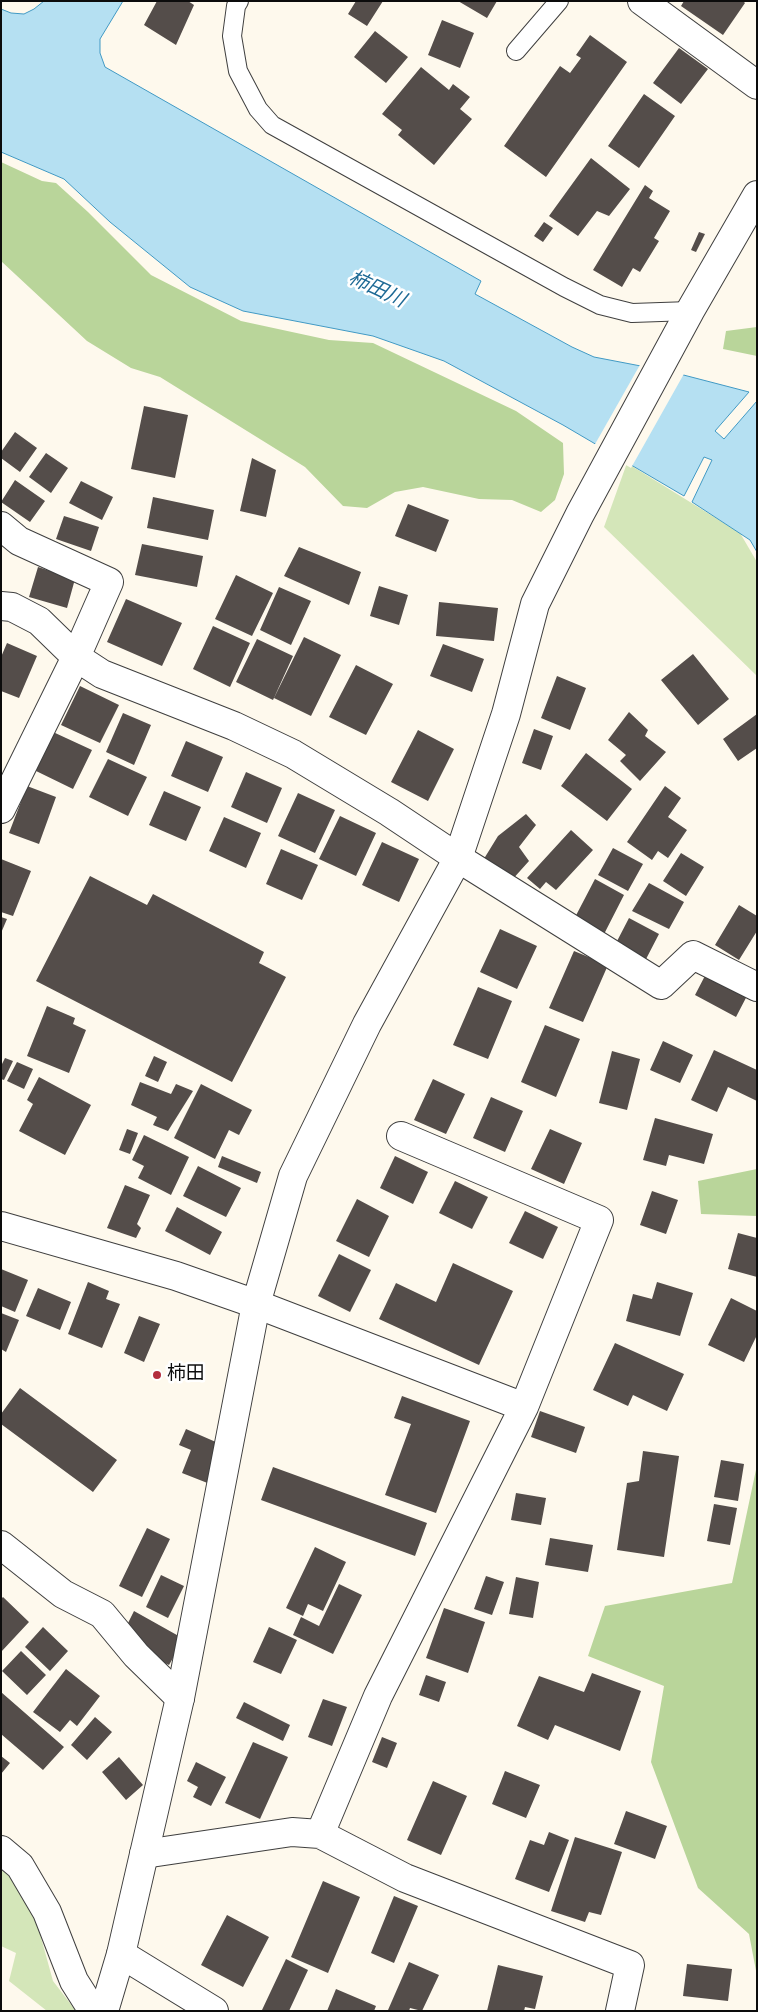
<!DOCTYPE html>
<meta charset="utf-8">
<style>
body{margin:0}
#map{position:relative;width:758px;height:2012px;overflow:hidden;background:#fef9ed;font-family:Spectral,serif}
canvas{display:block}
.frame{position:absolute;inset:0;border:2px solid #0c0c0c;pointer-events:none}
</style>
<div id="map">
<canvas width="758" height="2012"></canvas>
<div class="frame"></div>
</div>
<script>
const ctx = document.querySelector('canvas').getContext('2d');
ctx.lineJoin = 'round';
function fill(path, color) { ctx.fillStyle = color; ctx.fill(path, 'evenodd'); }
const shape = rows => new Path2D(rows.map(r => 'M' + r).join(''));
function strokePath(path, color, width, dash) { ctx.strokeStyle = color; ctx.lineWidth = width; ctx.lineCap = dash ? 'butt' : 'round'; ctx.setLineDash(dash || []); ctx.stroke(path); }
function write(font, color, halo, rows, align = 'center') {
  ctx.font = font + ' Spectral,"Noto Sans JP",serif'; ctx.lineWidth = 5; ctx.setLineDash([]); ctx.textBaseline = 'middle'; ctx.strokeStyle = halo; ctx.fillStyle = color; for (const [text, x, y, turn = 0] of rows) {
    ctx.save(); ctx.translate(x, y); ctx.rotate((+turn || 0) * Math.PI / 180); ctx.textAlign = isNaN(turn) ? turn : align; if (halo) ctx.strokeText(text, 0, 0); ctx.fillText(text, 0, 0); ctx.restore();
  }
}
fill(shape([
 [627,463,740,533,757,562,757,676,604,527],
 [1,1862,29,1894,53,1981,76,2011,47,2011,9,1981,16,1953,1,1946]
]), '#d4e6b9');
fill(shape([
 [1,162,42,181,56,183,88,212,151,275,241,321,329,340,373,343,516,411,563,443,564,474,555,500,541,512,512,500,479,499,423,487,395,492,367,508,343,506,305,467,160,377,131,368,87,341,1,261],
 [757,327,757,356,723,349,726,331],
 [757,1169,757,1216,701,1214,698,1181],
 [757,1465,757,1976,749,1934,698,1888,651,1762,664,1686,588,1656,605,1606,732,1583]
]), '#b9d59a');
const water = shape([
 [44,1,123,1,100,39,100,53,105,67,481,281,475,294,572,347,594,357,672,372,749,392,715,431,724,439,757,401,757,552,750,540,692,502,712,460,704,457,684,496,563,425,444,361,373,336,243,311,190,287,110,222,64,179,1,152,1,9,11,13,24,14,34,9,44,1]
]);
fill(water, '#b5e0f2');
strokePath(water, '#4199c4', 1);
fill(shape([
 [641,363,685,372,631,468,594,446]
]), '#fef9ed');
fill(shape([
 [157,1,188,1,194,5,176,45,144,25],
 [356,1,383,1,367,26,348,14],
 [458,1,497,1,487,18],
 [684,1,743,1,745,3,723,35,681,6],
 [442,20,474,33,460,68,428,55],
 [375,31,408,57,386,83,354,57],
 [590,35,627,62,546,177,504,146,560,66,570,73,581,58,576,55],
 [679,48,708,69,681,104,653,83],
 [421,67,449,90,453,84,470,97,460,109,472,119,434,165,398,135,402,130,382,114],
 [644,94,675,116,639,168,608,146],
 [591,158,630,189,609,216,597,211,578,236,549,216],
 [645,185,653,191,649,198,670,211,654,238,659,241,640,272,633,268,622,287,593,270],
 [544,222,553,228,543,242,534,236],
 [699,232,705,234,696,252,691,250],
 [144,406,188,415,175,478,131,469],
 [15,432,37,448,20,472,1,458,1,452],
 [46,453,68,468,51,493,29,477],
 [252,458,276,470,266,517,240,511],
 [15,480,45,501,30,522,1,502],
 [81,481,113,497,102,520,69,503],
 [153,497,214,510,208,540,147,528],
 [408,504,449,520,436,552,395,536],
 [64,516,99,527,91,551,56,539],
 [142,544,203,556,197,587,135,575],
 [299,547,361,572,349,605,284,576],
 [38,567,75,579,67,608,29,597],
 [236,575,273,593,252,636,215,619],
 [379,586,408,595,399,625,370,616],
 [279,587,311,601,291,645,260,630],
 [126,599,182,623,162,666,107,642],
 [439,602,498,608,494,641,436,636],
 [213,626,250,643,230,687,193,669],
 [304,637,341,655,311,716,274,698],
 [257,639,293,656,273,700,236,682],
 [7,643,37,656,19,698,1,691,1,657],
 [443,644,484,659,472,692,430,676],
 [693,654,729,699,698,725,661,680],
 [356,665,393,684,366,735,329,717],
 [557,676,586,688,570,730,541,718],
 [80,686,119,705,100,743,61,725],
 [629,712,648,730,645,736,666,752,640,781,620,761,626,755,608,740],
 [123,713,151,725,134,765,106,752],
 [757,714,757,748,738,761,723,739],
 [534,729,553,736,541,770,522,763],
 [418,730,454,749,428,801,391,782],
 [53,732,92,750,73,789,34,770],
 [186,741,223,757,208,792,171,776],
 [586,753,632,789,607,821,561,786],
 [108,759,147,777,128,816,89,797],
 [246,772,282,788,267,823,231,807],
 [27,786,56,797,39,844,9,833],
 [665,786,681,798,668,817,687,830,668,858,658,851,652,860,627,842],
 [164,791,201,807,186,841,149,825],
 [298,793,335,810,315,853,278,836],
 [526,814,536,825,519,847,529,861,511,881,482,862,498,836],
 [340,816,376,833,356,876,319,859],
 [224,817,261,833,246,868,209,851],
 [571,830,593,850,556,890,546,882,540,889,527,878],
 [382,842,419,859,399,902,362,885],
 [613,848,643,864,628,891,598,875],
 [281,849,318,865,302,900,266,884],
 [681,853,704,867,686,896,663,881],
 [1,859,31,871,13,916,1,912],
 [90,876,147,905,153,894,264,952,259,963,286,977,232,1082,36,981],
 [595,879,624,895,601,940,571,925],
 [649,883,684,902,669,929,632,911],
 [739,905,757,916,757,931,739,960,715,945],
 [1,917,7,919,1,933],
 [629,918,659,934,645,961,615,945],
 [500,929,537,946,517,989,480,972],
 [574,951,608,965,583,1022,549,1008],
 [708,970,749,992,736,1017,695,995],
 [478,987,512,1001,488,1059,453,1045],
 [47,1006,75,1018,73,1024,86,1030,69,1073,27,1056],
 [545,1025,580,1039,556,1097,521,1082],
 [663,1041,693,1055,680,1083,650,1070],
 [714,1050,757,1070,757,1101,728,1087,717,1112,691,1100],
 [612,1051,640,1059,627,1110,599,1103],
 [154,1056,167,1062,158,1082,145,1076],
 [5,1058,13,1061,4,1080,1,1079,1,1066],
 [17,1062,33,1069,24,1089,7,1081],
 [39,1077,91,1105,65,1155,19,1131,33,1104,27,1100],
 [433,1079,465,1094,446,1134,414,1120],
 [140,1082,171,1094,176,1084,193,1091,168,1131,153,1125,157,1117,131,1105],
 [201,1084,252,1110,239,1135,229,1130,215,1159,174,1138],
 [491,1097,523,1111,505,1152,473,1138],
 [655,1118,713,1134,704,1164,669,1155,666,1166,643,1160],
 [127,1129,138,1133,130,1154,119,1150],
 [550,1129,582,1143,564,1184,531,1169],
 [144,1135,189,1157,171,1195,138,1178,144,1166,132,1160],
 [222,1156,261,1172,257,1183,218,1167],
 [395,1156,428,1172,413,1204,380,1188],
 [198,1166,241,1188,226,1217,183,1196],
 [455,1181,488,1197,472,1229,439,1213],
 [125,1185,150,1195,137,1224,141,1228,136,1238,107,1228],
 [652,1191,678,1200,666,1234,640,1225],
 [357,1199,389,1216,369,1257,336,1241],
 [177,1207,222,1232,210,1255,165,1231],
 [525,1211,558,1227,543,1259,509,1243],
 [738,1233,757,1238,757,1277,728,1269],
 [339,1254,371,1270,350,1312,318,1296],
 [453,1263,513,1291,479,1365,379,1319,396,1283,436,1302],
 [1,1269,28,1280,15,1312,1,1306],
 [88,1282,109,1291,106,1299,120,1304,102,1348,68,1334],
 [657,1282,693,1293,680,1336,626,1321,633,1294,652,1299],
 [38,1288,71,1302,60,1330,26,1316],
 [731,1298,757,1311,757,1335,744,1362,708,1345],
 [1,1313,19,1320,6,1352,1,1349],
 [139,1316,160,1324,144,1362,124,1353],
 [615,1343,684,1374,667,1411,633,1395,628,1406,593,1390],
 [20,1388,117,1460,93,1492,1,1424,1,1414],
 [402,1396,470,1421,436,1513,385,1495,411,1424,394,1418],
 [540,1411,585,1427,576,1453,531,1437],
 [186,1429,225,1446,210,1484,182,1473,191,1450,179,1445],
 [643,1451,679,1456,664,1557,617,1550,627,1483,639,1481],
 [721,1460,744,1464,738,1501,714,1497],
 [273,1467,427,1523,415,1556,261,1500],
 [516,1493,546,1498,541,1525,511,1520],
 [714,1504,737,1508,730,1545,707,1541],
 [147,1528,170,1539,142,1597,119,1586],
 [550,1538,593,1545,588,1572,545,1565],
 [315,1547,346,1562,323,1611,308,1604,303,1616,286,1608],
 [161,1575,184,1586,168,1618,146,1607],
 [486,1576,504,1582,492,1615,474,1609],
 [516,1577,539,1582,533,1618,509,1614],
 [339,1584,362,1595,333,1654,293,1635,301,1617,319,1626],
 [3,1597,29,1622,1,1652,1,1599],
 [444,1608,485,1622,468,1673,426,1658],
 [134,1611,184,1639,169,1665,136,1650,128,1623],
 [43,1627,68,1651,50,1671,25,1647],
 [269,1627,297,1640,281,1674,253,1662],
 [21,1651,46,1675,27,1695,2,1671],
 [66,1669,100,1696,77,1726,70,1720,60,1732,33,1712],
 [592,1673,641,1691,620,1751,555,1725,548,1740,517,1726,539,1676,584,1692],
 [426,1675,446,1682,439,1702,419,1695],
 [1,1692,64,1747,43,1770,1,1734],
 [323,1699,347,1707,332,1746,308,1737],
 [244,1702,290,1725,283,1741,236,1718],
 [95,1717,112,1732,87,1760,71,1745],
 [382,1737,397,1743,387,1768,372,1762],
 [253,1742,288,1757,260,1819,225,1803],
 [1,1756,10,1763,1,1774],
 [119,1757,143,1785,126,1800,102,1772],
 [196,1762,226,1777,211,1806,193,1797,198,1787,187,1781],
 [505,1771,540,1785,526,1818,492,1804],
 [433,1781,467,1796,441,1855,407,1840],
 [626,1811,667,1826,655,1859,614,1844],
 [549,1832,569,1840,549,1892,515,1879,530,1840,544,1845],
 [575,1837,622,1852,601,1915,589,1912,585,1922,551,1911],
 [323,1881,360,1897,328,1973,291,1957],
 [394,1896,418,1906,394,1963,371,1953],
 [227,1915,269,1937,243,1987,201,1965],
 [286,1959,308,1970,289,2011,264,2011,262,2010],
 [409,1962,439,1975,422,2011,410,2008,409,2011,390,2011,388,2010],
 [687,1964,732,1969,728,2001,683,1996],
 [498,1965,543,1976,535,2009,525,2007,524,2011,487,2011],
 [336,1989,376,2006,374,2011,327,2011]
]), '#544d4a');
const service = shape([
 [239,1,236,6,232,36,238,71,258,109,272,125,564,287,600,305,632,313,690,311],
 [516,51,559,1]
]);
const minor = shape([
 [642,1,757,85],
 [1,526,19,541,109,582,76,657,1,809],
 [1,606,12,607,39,621,76,657,102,674,234,726,293,754,389,812,458,858,661,985,693,955,757,987],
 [256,1304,524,1407],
 [1,1545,63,1594,102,1614,136,1655,180,1698],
 [320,1834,405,1878,630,1965,620,2011],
 [1,1850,20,1866,47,1912,74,1981,93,2011],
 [144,1854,292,1832,320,1834,378,1696,524,1407,599,1220,401,1136],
 [121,1954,214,2011]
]);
const tertiary = shape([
 [1,1226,176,1276,256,1304],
 [104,2011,121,1954,180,1698,256,1304,293,1176,367,1024,458,858,506,714,535,604,580,514,690,311,757,195]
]);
strokePath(service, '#3f3f3f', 20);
strokePath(minor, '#3f3f3f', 30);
strokePath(tertiary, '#3f3f3f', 30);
strokePath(service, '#fff', 18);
strokePath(minor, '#fff', 28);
strokePath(tertiary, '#fff', 28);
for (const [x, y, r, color] of [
 [157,1375,5,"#b32e3e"]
]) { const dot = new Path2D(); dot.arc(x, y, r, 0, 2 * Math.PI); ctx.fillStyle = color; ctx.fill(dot); strokePath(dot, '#fff', 2); }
write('19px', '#0c0c0c', '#fff', [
 ["柿田",167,1375]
], 'left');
write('italic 20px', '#1e6a95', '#fff', [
 ["柿田川",376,291,25]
]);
</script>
